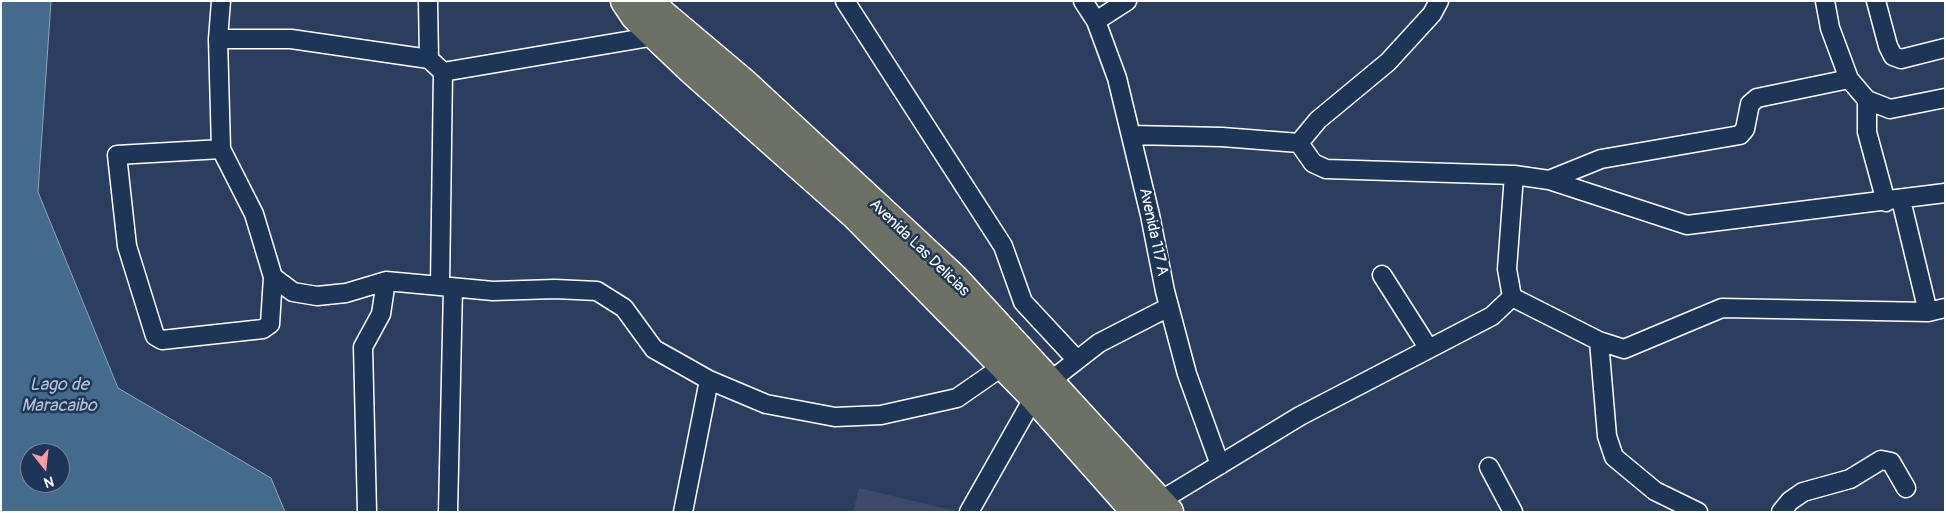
<!DOCTYPE html>
<style>
body{margin:0}
#map{position:relative;width:1946px;height:513px;overflow:hidden;background:#2b3e60;font-family:Pangolin,sans-serif}
canvas{display:block}
.frame{position:absolute;inset:0;border:2px solid #fff;pointer-events:none}
.north{position:absolute;left:20px;top:443px;width:50px;height:50px;box-sizing:border-box;background:#1d3557;border:1px solid #77869a;border-radius:50%;rotate:164deg;font-size:14px;font-weight:700;line-height:20px;text-align:center;color:#fff}
.north::after{content:'';display:block;margin:auto;width:18px;height:22px;background:#ff9aa2;clip-path:polygon(50% 0,100% 100%,50% 72%,0 100%)}
</style>
<div id="map">
<canvas width="1946" height="513"></canvas>
<div class="frame"></div>
<div class="north">N</div>
</div>
<script>
const ctx = document.querySelector('canvas').getContext('2d');
ctx.lineJoin = 'round';
function fill(path, color) { ctx.fillStyle = color; ctx.fill(path, 'evenodd'); }
const shape = rows => new Path2D(rows.map(r => 'M' + r).join(''));
function strokePath(path, color, width, dash) { ctx.strokeStyle = color; ctx.lineWidth = width; ctx.lineCap = dash ? 'butt' : 'round'; ctx.setLineDash(dash || []); ctx.stroke(path); }
function write(font, color, halo, rows, align = 'center') {
  ctx.font = font + ' Pangolin,sans-serif'; ctx.lineWidth = 5; ctx.setLineDash([]); ctx.textBaseline = 'middle'; ctx.strokeStyle = halo; ctx.fillStyle = color; for (const [text, x, y, turn = 0] of rows) {
    ctx.save(); ctx.translate(x, y); ctx.rotate((+turn || 0) * Math.PI / 180); ctx.textAlign = isNaN(turn) ? turn : align; if (halo) ctx.strokeText(text, 0, 0); ctx.fillText(text, 0, 0); ctx.restore();
  }
}
fill(shape([
 [859,488,956,511,853,512]
]), '#3c496b');
const water = shape([
 [1,1,51,1,38,192,118,388,271,478,285,512,1,512,1,1],
 [30,453,60,453,60,483,30,483,30,453]
]);
fill(water, '#446a8c');
strokePath(water, '#8fa6ba', 1);
const street = shape([
 [221,1,218,39,221,149,254,214,273,277,293,292,317,296,346,293,386,281,440,286],
 [428,1,429,59],
 [845,1,1003,246,1023,302,1077,360],
 [1083,1,1096,21,1117,78,1150,215,1165,291,1187,374,1220,465],
 [1825,1,1830,28,1849,79,1867,100,1890,109,1945,98],
 [1876,1,1888,46,1893,56,1901,59,1945,48],
 [1096,21,1127,1],
 [656,36,443,72,440,286,493,291,555,289,597,291,624,308,654,349,709,380,766,404,835,417,881,415,957,398,1003,366],
 [218,39,291,39,429,59,443,72],
 [1867,100,1867,132,1886,202],
 [1131,135,1222,137,1299,143,1318,120,1388,62,1432,14,1439,1],
 [1299,143,1313,163,1326,169,1514,175,1549,180,1601,159,1740,135,1745,129,1750,104,1757,98,1849,79],
 [221,149,117,155,127,246,155,336,162,340,263,329,270,324,273,277],
 [1549,180,1687,225,1945,193],
 [1901,200,1928,312],
 [1382,275,1429,349],
 [1512,297,1507,269,1514,175],
 [1599,341,1607,436,1614,457,1655,491,1698,512],
 [1489,467,1513,512],
 [1160,501,1300,416,1492,316,1512,297,1599,341,1624,349,1722,308,1928,312,1945,308],
 [367,512,363,347,381,314,386,281],
 [448,512,453,288],
 [683,512,709,380],
 [969,512,1034,397,1049,382,1099,343,1169,307],
 [1781,512,1790,501,1803,492,1850,479,1881,460,1891,462,1906,488]
]);
const primary = shape([
 [625,1,635,16,694,72,855,215,1034,397,1136,512],
 [653,1,661,13,744,83,954,278,1169,512]
]);
strokePath(street, '#fff', 21);
strokePath(primary, '#fff', 31);
strokePath(street, '#1d3557', 18);
strokePath(primary, '#6c7065', 28);
write('16px', '#fff', '#1d3557', [
 ["Avenida 117 A",1153,232,78],
 ["Avenida Las Delicias",919,248,44]
]);
write('italic 18px', '#b4c3d1', '#1d3557', [
 ["Lago de",59,385],
 ["Maracaibo",59,406]
]);
</script>
